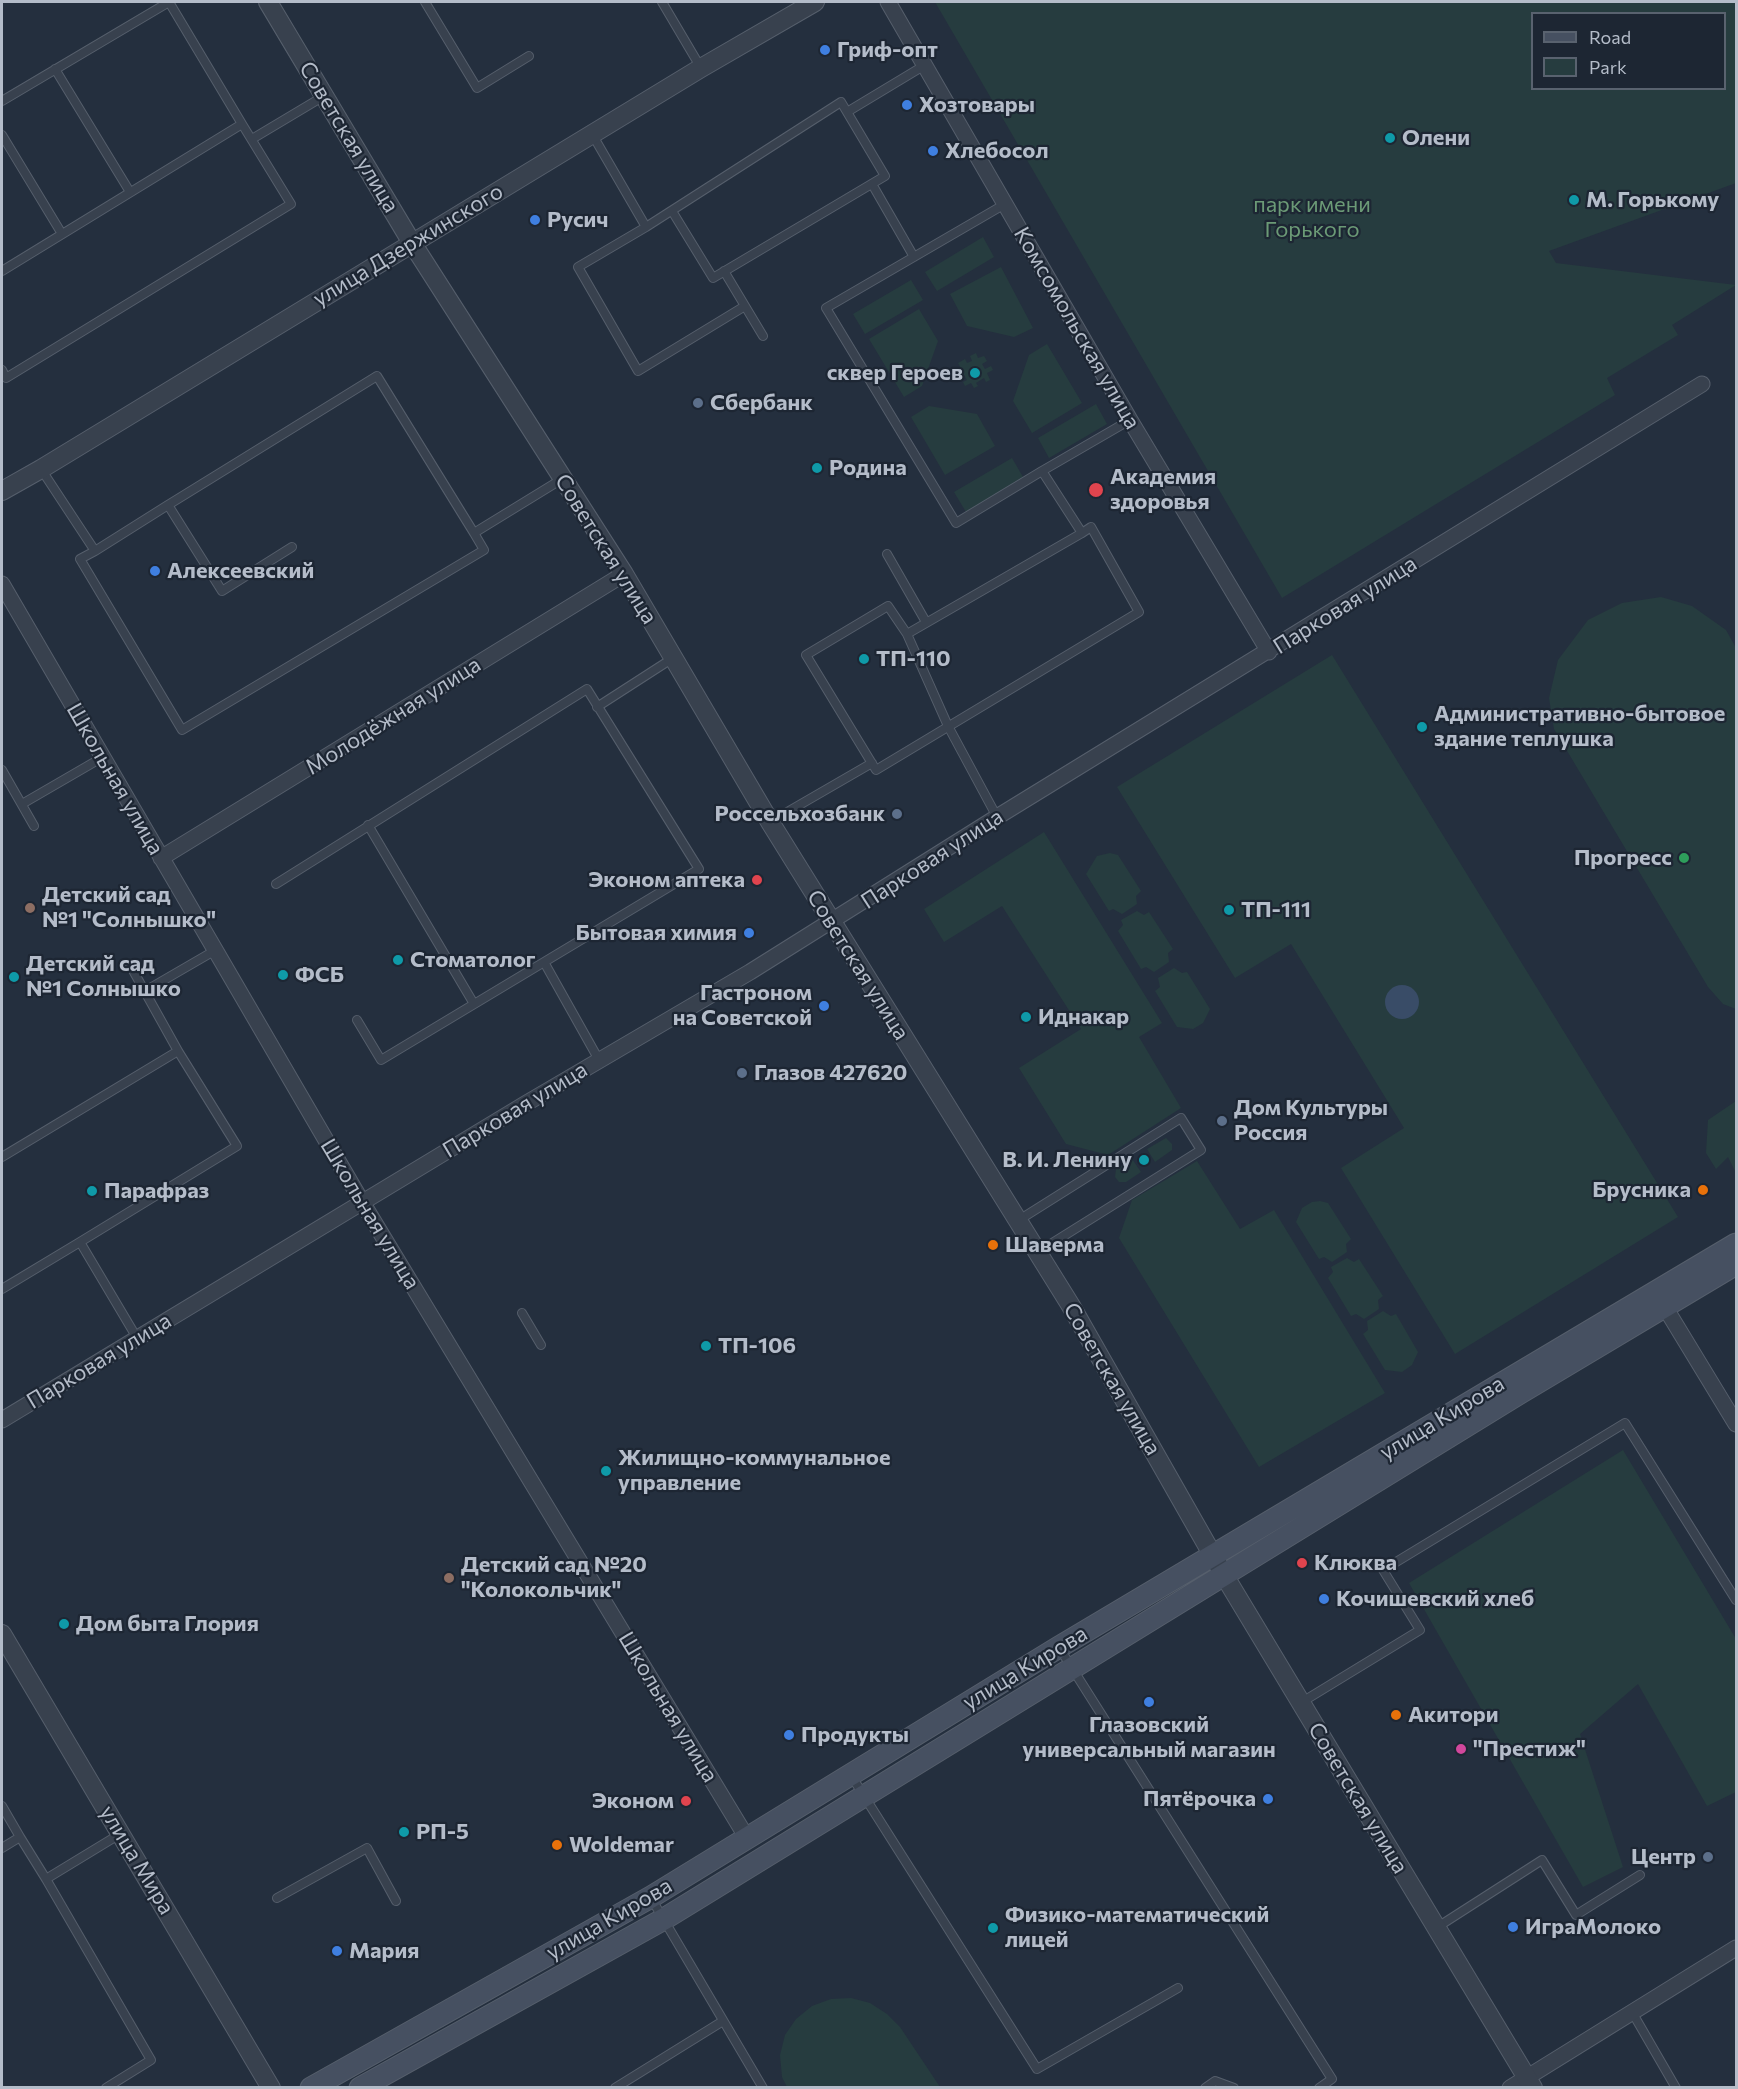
<!DOCTYPE html>
<meta charset="utf-8">
<style>
body{margin:0}
#map{position:relative;width:1738px;height:2089px;overflow:hidden;background:#242f3e;font-family:Commissioner,sans-serif}
canvas{display:block}
.frame{position:absolute;inset:0;border:3px solid #b4bcc9;pointer-events:none}
.legend{position:absolute;left:1531px;top:12px;width:195px;height:78px;box-sizing:border-box;background:#1d2633;border:2px solid #59626f;margin:0;padding:8px 10px;list-style:none;font-size:18px;color:#b4bcc9}
.legend li{display:flex;align-items:center;gap:12px;height:30px}
.legend b{width:30px;border:2px solid #59626f}
</style>
<div id="map">
<canvas width="1738" height="2089"></canvas>
<div class="frame"></div>
<ul class="legend">
<li><b style="height:8px;background:#465061"></b>Road</li>
<li><b style="height:16px;background:#263c3f"></b>Park</li>
</ul>
</div>
<script>
const ctx = document.querySelector('canvas').getContext('2d');
ctx.lineJoin = 'round';
function fill(path, color) { ctx.fillStyle = color; ctx.fill(path, 'evenodd'); }
const shape = rows => new Path2D(rows.map(r => 'M' + r).join(''));
function strokePath(path, color, width, dash) { ctx.strokeStyle = color; ctx.lineWidth = width; ctx.lineCap = dash ? 'butt' : 'round'; ctx.setLineDash(dash || []); ctx.stroke(path); }
function write(font, color, halo, rows, align = 'center') {
  ctx.font = font + ' Commissioner,sans-serif'; ctx.lineWidth = 4.5; ctx.setLineDash([]); ctx.textBaseline = 'middle'; ctx.strokeStyle = halo; ctx.fillStyle = color; for (const [text, x, y, turn = 0] of rows) {
    ctx.save(); ctx.translate(x, y); ctx.rotate((+turn || 0) * Math.PI / 180); ctx.textAlign = isNaN(turn) ? turn : align; if (halo) ctx.strokeText(text, 0, 0); ctx.fillText(text, 0, 0); ctx.restore();
  }
}
fill(shape([
 [935,2,1736,2,1736,183,1549,251,1556,263,1736,285,1672,325,1678,335,1607,378,1615,395,1282,598],
 [1532,14,1724,14,1724,88,1532,88],
 [983,237,994,257,937,291,925,272],
 [1001,267,1033,328,1014,337,967,326,950,294],
 [911,280,923,300,865,334,853,314],
 [919,309,938,341,922,386,904,397,869,339],
 [1047,344,1082,403,1032,433,1013,401,1029,355],
 [976,353,978,358,984,356,987,361,982,364,985,369,991,366,993,370,987,373,990,380,986,382,984,378,976,383,978,386,974,388,971,383,965,386,963,382,967,380,964,375,960,377,957,372,962,370,958,363,965,359,967,363,972,361,970,356],
 [1096,404,1107,424,1049,458,1038,438],
 [929,406,977,414,995,446,945,475,911,417],
 [1012,458,1023,477,966,512,954,492],
 [1661,597,1692,606,1726,630,1736,648,1736,1009,1723,1004,1708,987,1554,729,1549,698,1558,660,1588,620,1622,603],
 [1332,655,1678,1217,1455,1354,1341,1168,1404,1128,1291,944,1235,978,1117,787],
 [1044,832,1162,1023,1139,1037,1181,1108,1108,1155,1066,1144,1019,1068,1081,1029,1002,906,944,942,924,909],
 [1110,853,1118,855,1141,891,1136,896,1137,904,1122,914,1113,909,1109,911,1086,874,1097,856],
 [1137,911,1144,915,1149,912,1173,949,1168,953,1169,962,1154,972,1146,967,1141,969,1118,931,1123,925,1121,920],
 [1174,968,1182,973,1187,972,1210,1009,1203,1023,1193,1029,1177,1027,1155,991,1160,987,1158,978],
 [1736,1101,1736,1173,1728,1157,1716,1169,1706,1153,1708,1120],
 [1166,1138,1172,1144,1172,1150,1155,1162,1147,1149],
 [1132,1159,1141,1172,1126,1182,1119,1182,1115,1177,1116,1169],
 [1197,1161,1240,1229,1274,1210,1385,1393,1259,1467,1119,1238,1132,1200],
 [1320,1201,1328,1203,1351,1239,1346,1244,1347,1252,1332,1262,1324,1257,1319,1259,1296,1222,1302,1208,1312,1202],
 [1347,1258,1354,1262,1359,1259,1383,1296,1378,1300,1379,1309,1364,1319,1356,1314,1351,1316,1328,1278,1333,1272,1331,1267],
 [1383,1311,1391,1316,1396,1314,1418,1352,1412,1365,1402,1372,1385,1370,1363,1334,1368,1330,1367,1321],
 [1623,1450,1736,1639,1736,1792,1707,1806,1638,1684,1580,1734,1623,1867,1583,1887,1409,1583],
 [851,1998,870,2003,887,2014,900,2027,940,2087,787,2087,782,2077,780,2055,785,2035,796,2019,812,2006,831,1999]
]), '#263c3f');
fill(shape([
 '1385 1002a17 17 0 1 1 34 0a17 17 0 1 1-34 0Z'
]), '#394c67');
const service = shape([
 [169,2,242,124],
 [425,2,477,88,529,56],
 [662,2,701,68],
 [55,69,130,192],
 [2,101,169,2],
 [592,134,646,227,578,267,638,371,745,306],
 [2,135,62,234],
 [252,139,324,96],
 [872,184,914,257],
 [1005,204,826,308,956,523,1042,471],
 [672,211,713,278,885,176,847,112,925,65],
 [646,227,841,102,847,112],
 [2,271,242,124,291,204,6,378,2,370],
 [724,271,763,336],
 [41,469,95,551,168,505,222,591,292,547],
 [168,505,377,376,474,533,562,479],
 [95,551,80,559,182,730,484,550,474,533],
 [887,554,926,622],
 [907,634,888,606,806,655,876,770,1139,612,1091,527,1082,533],
 [597,707,673,658],
 [2,770,34,826],
 [22,804,103,757],
 [997,817,948,726,907,634,1082,533,1042,471,1130,420],
 [770,822,872,763],
 [368,825,474,1004],
 [276,884,587,689,699,869,381,1060,357,1020],
 [544,962,599,1060],
 [145,991,214,951],
 [2,1157,178,1051,130,965],
 [1019,1220,1181,1118,1201,1150,1038,1252],
 [80,1242,237,1146,178,1051],
 [2,1289,80,1242,137,1338],
 [522,1313,541,1345],
 [1060,1649,1332,2079,1319,2088],
 [1302,1702,1420,1630,1383,1570,1625,1423,1736,1600],
 [852,1777,1037,2069,1178,1988],
 [2,1806,20,1837],
 [2,1848,20,1837,46,1879,120,1834],
 [46,1879,151,2060,106,2088],
 [277,1898,367,1848,396,1901],
 [651,1898,763,2088],
 [1436,1928,1542,1860,1576,1915,1640,1875],
 [1632,2012,1676,2088],
 [615,2088,723,2021],
 [1205,2088,1215,2081,1234,2088]
]);
const minor = shape([
 [888,2,1130,420,1269,652],
 [2,584,362,1202,747,1838],
 [161,858,624,574],
 [1660,1299,1736,1424],
 [2,1420,525,1104,750,972,997,817,1702,384],
 [1510,2088,1736,1948]
]);
const tertiary = shape([
 [268,2,412,243,624,574,770,822,1071,1306,1224,1575,1533,2088],
 [2,491,41,469,701,68,815,2],
 [2,1634,271,2088]
]);
const secondary = shape([
 [311,2088,651,1897,1059,1647,1736,1244],
 [360,2088,664,1919,1520,1393,1736,1264]
]);
strokePath(service, '#565f6c', 10);
strokePath(minor, '#565f6c', 17);
strokePath(tertiary, '#565f6c', 20);
strokePath(secondary, '#565f6c', 23);
strokePath(service, '#38414e', 8);
strokePath(minor, '#38414e', 15);
strokePath(tertiary, '#38414e', 18);
strokePath(secondary, '#465061', 21);
for (const [x, y, r, color] of [
 [825,50,6,"#3f7fe0"],
 [907,105,6,"#3f7fe0"],
 [1390,138,6,"#0f9aa8"],
 [933,151,6,"#3f7fe0"],
 [1574,200,6,"#0f9aa8"],
 [535,220,6,"#3f7fe0"],
 [975,373,6,"#0f9aa8"],
 [698,403,6,"#5c6f8a"],
 [817,468,6,"#0f9aa8"],
 [1096,490,8,"#e0444e"],
 [155,571,6,"#3f7fe0"],
 [864,659,6,"#0f9aa8"],
 [1422,727,6,"#0f9aa8"],
 [897,814,6,"#5c6f8a"],
 [1684,858,6,"#2e9e5b"],
 [757,880,6,"#e0444e"],
 [30,908,6,"#8d6e63"],
 [1229,910,6,"#0f9aa8"],
 [749,933,6,"#3f7fe0"],
 [398,960,6,"#0f9aa8"],
 [283,975,6,"#0f9aa8"],
 [14,977,6,"#0f9aa8"],
 [824,1006,6,"#3f7fe0"],
 [1026,1017,6,"#0f9aa8"],
 [742,1073,6,"#5c6f8a"],
 [1222,1121,6,"#5c6f8a"],
 [1144,1160,6,"#0f9aa8"],
 [1703,1190,6,"#e8710a"],
 [92,1191,6,"#0f9aa8"],
 [993,1245,6,"#e8710a"],
 [706,1346,6,"#0f9aa8"],
 [606,1471,6,"#0f9aa8"],
 [1302,1563,6,"#e0444e"],
 [449,1578,6,"#8d6e63"],
 [1324,1599,6,"#3f7fe0"],
 [64,1624,6,"#0f9aa8"],
 [1149,1702,6,"#3f7fe0"],
 [1396,1715,6,"#e8710a"],
 [789,1735,6,"#3f7fe0"],
 [1461,1749,6,"#d1479c"],
 [1268,1799,6,"#3f7fe0"],
 [686,1801,6,"#e0444e"],
 [404,1832,6,"#0f9aa8"],
 [557,1845,6,"#e8710a"],
 [1708,1857,6,"#5c6f8a"],
 [1513,1927,6,"#3f7fe0"],
 [993,1928,6,"#0f9aa8"],
 [337,1951,6,"#3f7fe0"]
]) { const dot = new Path2D(); dot.arc(x, y, r, 0, 2 * Math.PI); ctx.fillStyle = color; ctx.fill(dot); strokePath(dot, '#1d2633', 2); }
write('bold 22px', '#b4bcc9', '#1d2633', [
 ["Гриф-опт",837,50],
 ["Хозтовары",919,105],
 ["Олени",1402,138],
 ["Хлебосол",945,151],
 ["М. Горькому",1586,200],
 ["Русич",547,220],
 ["сквер Героев",963,373,"right"],
 ["Сбербанк",710,403],
 ["Родина",829,468],
 ["Академия",1110,477],
 ["здоровья",1110,502],
 ["Алексеевский",167,571],
 ["ТП-110",876,659],
 ["Административно-бытовое",1434,714],
 ["здание теплушка",1434,739],
 ["Россельхозбанк",885,814,"right"],
 ["Прогресс",1672,858,"right"],
 ["Эконом аптека",745,880,"right"],
 ["Детский сад",42,895],
 ["№1 \"Солнышко\"",42,920],
 ["ТП-111",1241,910],
 ["Бытовая химия",737,933,"right"],
 ["Стоматолог",410,960],
 ["Детский сад",26,964],
 ["№1 Солнышко",26,989],
 ["ФСБ",295,975],
 ["Гастроном",812,993,"right"],
 ["на Советской",812,1018,"right"],
 ["Иднакар",1038,1017],
 ["Глазов 427620",754,1073],
 ["Дом Культуры",1234,1108],
 ["Россия",1234,1133],
 ["В. И. Ленину",1132,1160,"right"],
 ["Брусника",1691,1190,"right"],
 ["Парафраз",104,1191],
 ["Шаверма",1005,1245],
 ["ТП-106",718,1346],
 ["Жилищно-коммунальное",618,1458],
 ["управление",618,1483],
 ["Клюква",1314,1563],
 ["Детский сад №20",461,1565],
 ["\"Колокольчик\"",461,1590],
 ["Кочишевский хлеб",1336,1599],
 ["Дом быта Глория",76,1624],
 ["Акитори",1408,1715],
 ["Глазовский",1149,1725,"center"],
 ["универсальный магазин",1149,1750,"center"],
 ["Продукты",801,1735],
 ["\"Престиж\"",1473,1749],
 ["Пятёрочка",1256,1799,"right"],
 ["Эконом",674,1801,"right"],
 ["РП-5",416,1832],
 ["Woldemar",569,1845],
 ["Центр",1696,1857,"right"],
 ["Физико-математический",1005,1915],
 ["лицей",1005,1940],
 ["ИграМолоко",1525,1927],
 ["Мария",349,1951]
], 'left');
write('22px', '#b4bcc9', '#1d2633', [
 ["Советская улица",349,137,59],
 ["улица Дзержинского",408,245,-31],
 ["Комсомольская улица",1077,328,60],
 ["Советская улица",606,549,58],
 ["Парковая улица",1345,605,-32],
 ["Молодёжная улица",393,716,-32],
 ["Школьная улица",115,779,60],
 ["Парковая улица",932,859,-33],
 ["Советская улица",858,965,58],
 ["Парковая улица",515,1110,-31],
 ["Школьная улица",370,1214,59],
 ["Парковая улица",99,1361,-31],
 ["Советская улица",1112,1379,60],
 ["улица Кирова",1442,1418,-31],
 ["улица Кирова",1025,1668,-31],
 ["Школьная улица",668,1707,59],
 ["Советская улица",1358,1798,59],
 ["улица Мира",137,1860,59],
 ["улица Кирова",609,1919,-30]
]);
write('22px', '#6b9a76', '#1d2633', [
 ["парк имени",1312,205],
 ["Горького",1312,230]
]);
</script>
